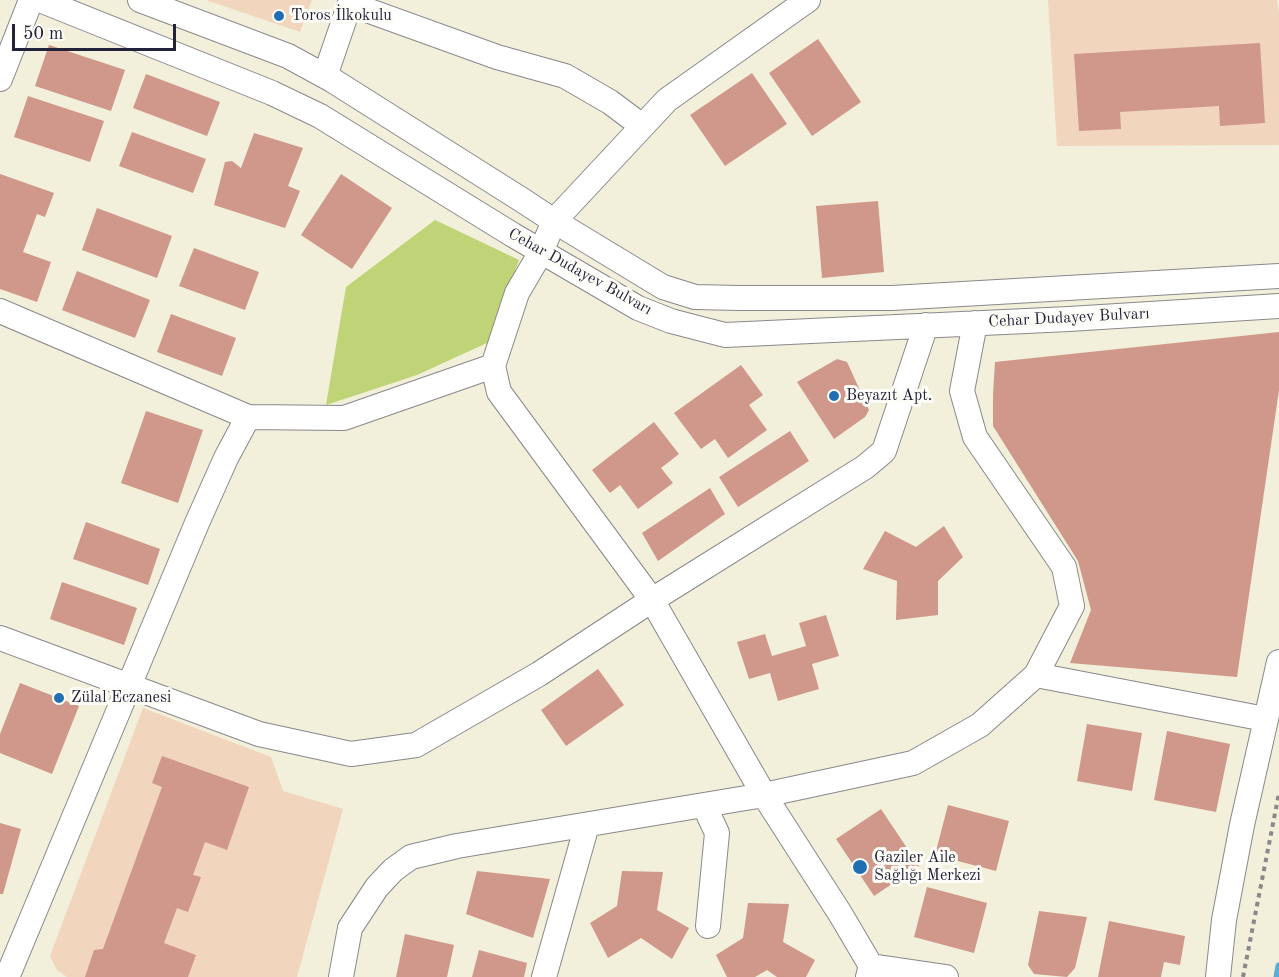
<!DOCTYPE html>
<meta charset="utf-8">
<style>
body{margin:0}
#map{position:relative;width:1279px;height:977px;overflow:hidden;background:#f2efdb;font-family:"Old Standard TT",serif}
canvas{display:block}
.scale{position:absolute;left:12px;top:24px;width:164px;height:27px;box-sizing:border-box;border:3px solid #22223b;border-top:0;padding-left:8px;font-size:18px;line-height:21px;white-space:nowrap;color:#22223b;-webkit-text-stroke:4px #fdfcf7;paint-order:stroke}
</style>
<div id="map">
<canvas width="1279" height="977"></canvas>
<div class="scale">50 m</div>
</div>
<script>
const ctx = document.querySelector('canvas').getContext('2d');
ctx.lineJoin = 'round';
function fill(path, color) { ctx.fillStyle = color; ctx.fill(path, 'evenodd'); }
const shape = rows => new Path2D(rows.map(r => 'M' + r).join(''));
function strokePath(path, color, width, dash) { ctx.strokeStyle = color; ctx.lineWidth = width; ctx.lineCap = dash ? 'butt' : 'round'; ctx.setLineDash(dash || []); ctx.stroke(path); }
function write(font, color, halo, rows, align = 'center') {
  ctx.font = font + ' "Old Standard TT",serif'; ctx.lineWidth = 6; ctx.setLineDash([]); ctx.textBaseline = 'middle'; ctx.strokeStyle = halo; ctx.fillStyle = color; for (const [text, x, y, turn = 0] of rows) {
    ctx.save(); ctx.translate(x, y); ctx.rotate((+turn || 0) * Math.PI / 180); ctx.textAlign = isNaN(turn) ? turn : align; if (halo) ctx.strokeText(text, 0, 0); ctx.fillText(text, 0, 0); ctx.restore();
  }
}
fill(shape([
 [206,0,312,0,300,32],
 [1048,0,1277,0,1279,14,1279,145,1057,146],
 [143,708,271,757,283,791,343,809,297,977,67,977,57,970,50,956]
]), '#f1d5bd');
fill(shape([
 [435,220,519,260,489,342,417,375,326,405,346,287]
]), '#bfd377');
strokePath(shape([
 [1277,977,1279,966]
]), '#59add4', 7);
fill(shape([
 [818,39,861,102,812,136,769,73],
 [1260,43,1265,123,1220,126,1219,106,1120,112,1121,129,1079,131,1074,54],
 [49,45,125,70,111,111,35,86],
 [752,73,787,124,725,166,690,115],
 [146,74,220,102,207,136,133,108],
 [28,96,104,121,90,162,14,137],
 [132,132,206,159,193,193,119,166],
 [254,133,303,148,288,186,300,191,285,228,214,205,225,162,232,161,241,168],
 [0,174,54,193,45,217,37,214,23,252,51,262,37,302,0,289],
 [341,174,392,208,352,269,301,235],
 [878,201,884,272,822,278,816,206],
 [97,208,172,236,157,278,82,250],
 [194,248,259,272,245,310,179,286],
 [77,271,150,300,135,338,62,310],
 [171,314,236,338,222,376,157,352],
 [1279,332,1279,390,1237,677,1070,663,1091,610,1078,561,993,426,993,394,995,362],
 [837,359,847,362,869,410,865,417,834,439,797,382],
 [741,365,763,395,749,405,767,430,728,458,715,439,701,449,674,413],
 [146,411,203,430,178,503,121,483],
 [654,422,679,454,661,468,673,483,638,509,620,485,610,493,592,470],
 [790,431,809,461,738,507,719,477],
 [710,488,725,514,658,561,642,533],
 [86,522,160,549,148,585,73,559],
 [944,526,963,557,938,581,938,615,896,620,897,581,863,569,885,531,916,547],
 [62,582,137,608,124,645,50,619],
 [826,615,839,656,812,664,819,689,778,701,770,673,749,679,737,642,765,634,772,656,806,646,799,623],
 [598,669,624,705,566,746,541,710],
 [20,683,79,706,52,774,0,753,0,734],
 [1087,724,1142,733,1132,791,1077,781],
 [1167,731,1230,744,1216,812,1154,800],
 [162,756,249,787,227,850,205,842,193,875,201,877,188,912,177,908,164,943,196,955,188,977,85,977,94,950,103,949,162,787,152,783],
 [948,805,1009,821,996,871,935,855],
 [881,809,919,866,874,896,836,839],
 [0,823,21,829,3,894,0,894],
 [477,871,550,879,533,938,466,914],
 [622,871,663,872,657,910,689,928,672,959,641,938,608,958,590,923,617,906],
 [927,887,987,903,974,953,914,937],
 [748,903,789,904,783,942,815,960,806,977,777,977,767,970,755,977,727,977,716,955,743,938],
 [1039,911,1087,917,1075,968,1067,977,1034,974,1028,965],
 [1109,921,1185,936,1180,965,1164,962,1161,977,1098,977],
 [405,934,454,945,447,977,396,977],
 [479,950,527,963,524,977,472,977]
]), '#d0988a');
const minor = shape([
 [40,0,272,93,320,116,513,235,638,308,671,321,725,335,1069,319,1279,306],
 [140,0,288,56,332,80,522,200,554,221,663,287,695,297,739,298,892,298,1279,276],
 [808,0,667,100,554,221,541,252,517,293,493,366,499,392,652,600,764,795,841,915,871,966,868,977],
 [350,4,497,57,565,76,610,102,642,126],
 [325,76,351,0],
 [0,79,31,0],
 [0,311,248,417,344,418,493,366],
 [0,638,259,734,351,754,416,745,539,674,652,600,865,467,884,451,926,325],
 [1036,675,1265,719],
 [704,805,717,833,708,926],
 [871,966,946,977],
 [8,975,197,523,226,458,248,417],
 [341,977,350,928,377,887,393,870,411,857,457,846,764,795,913,763,980,725,1036,675,1072,606,1064,567,975,437,962,391,975,323],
 [544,977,587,825],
 [1218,977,1224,920,1242,825,1279,662]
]);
strokePath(minor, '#8a888b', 26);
strokePath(shape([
 [1243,977,1279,793]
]), '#8a888b', 4, [4.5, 4.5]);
strokePath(minor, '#fff', 24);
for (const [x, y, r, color] of [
 [279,16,6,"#1f6fb2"],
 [834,396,6,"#1f6fb2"],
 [59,698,6,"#1f6fb2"],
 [860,867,8,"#1f6fb2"]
]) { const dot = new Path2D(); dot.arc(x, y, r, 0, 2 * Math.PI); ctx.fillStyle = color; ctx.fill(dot); strokePath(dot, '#fdfcf7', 2); }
write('16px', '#22223b', '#fdfcf7', [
 ["Toros İlkokulu",291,16],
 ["Beyazıt Apt.",846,396],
 ["Zülal Eczanesi",71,698],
 ["Gaziler Aile",874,858],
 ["Sağlığı Merkezi",874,876]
], 'left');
write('16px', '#22223b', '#fdfcf7', [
 ["Cehar Dudayev Bulvarı",580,272,29],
 ["Cehar Dudayev Bulvarı",1069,318,-3]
]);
</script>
